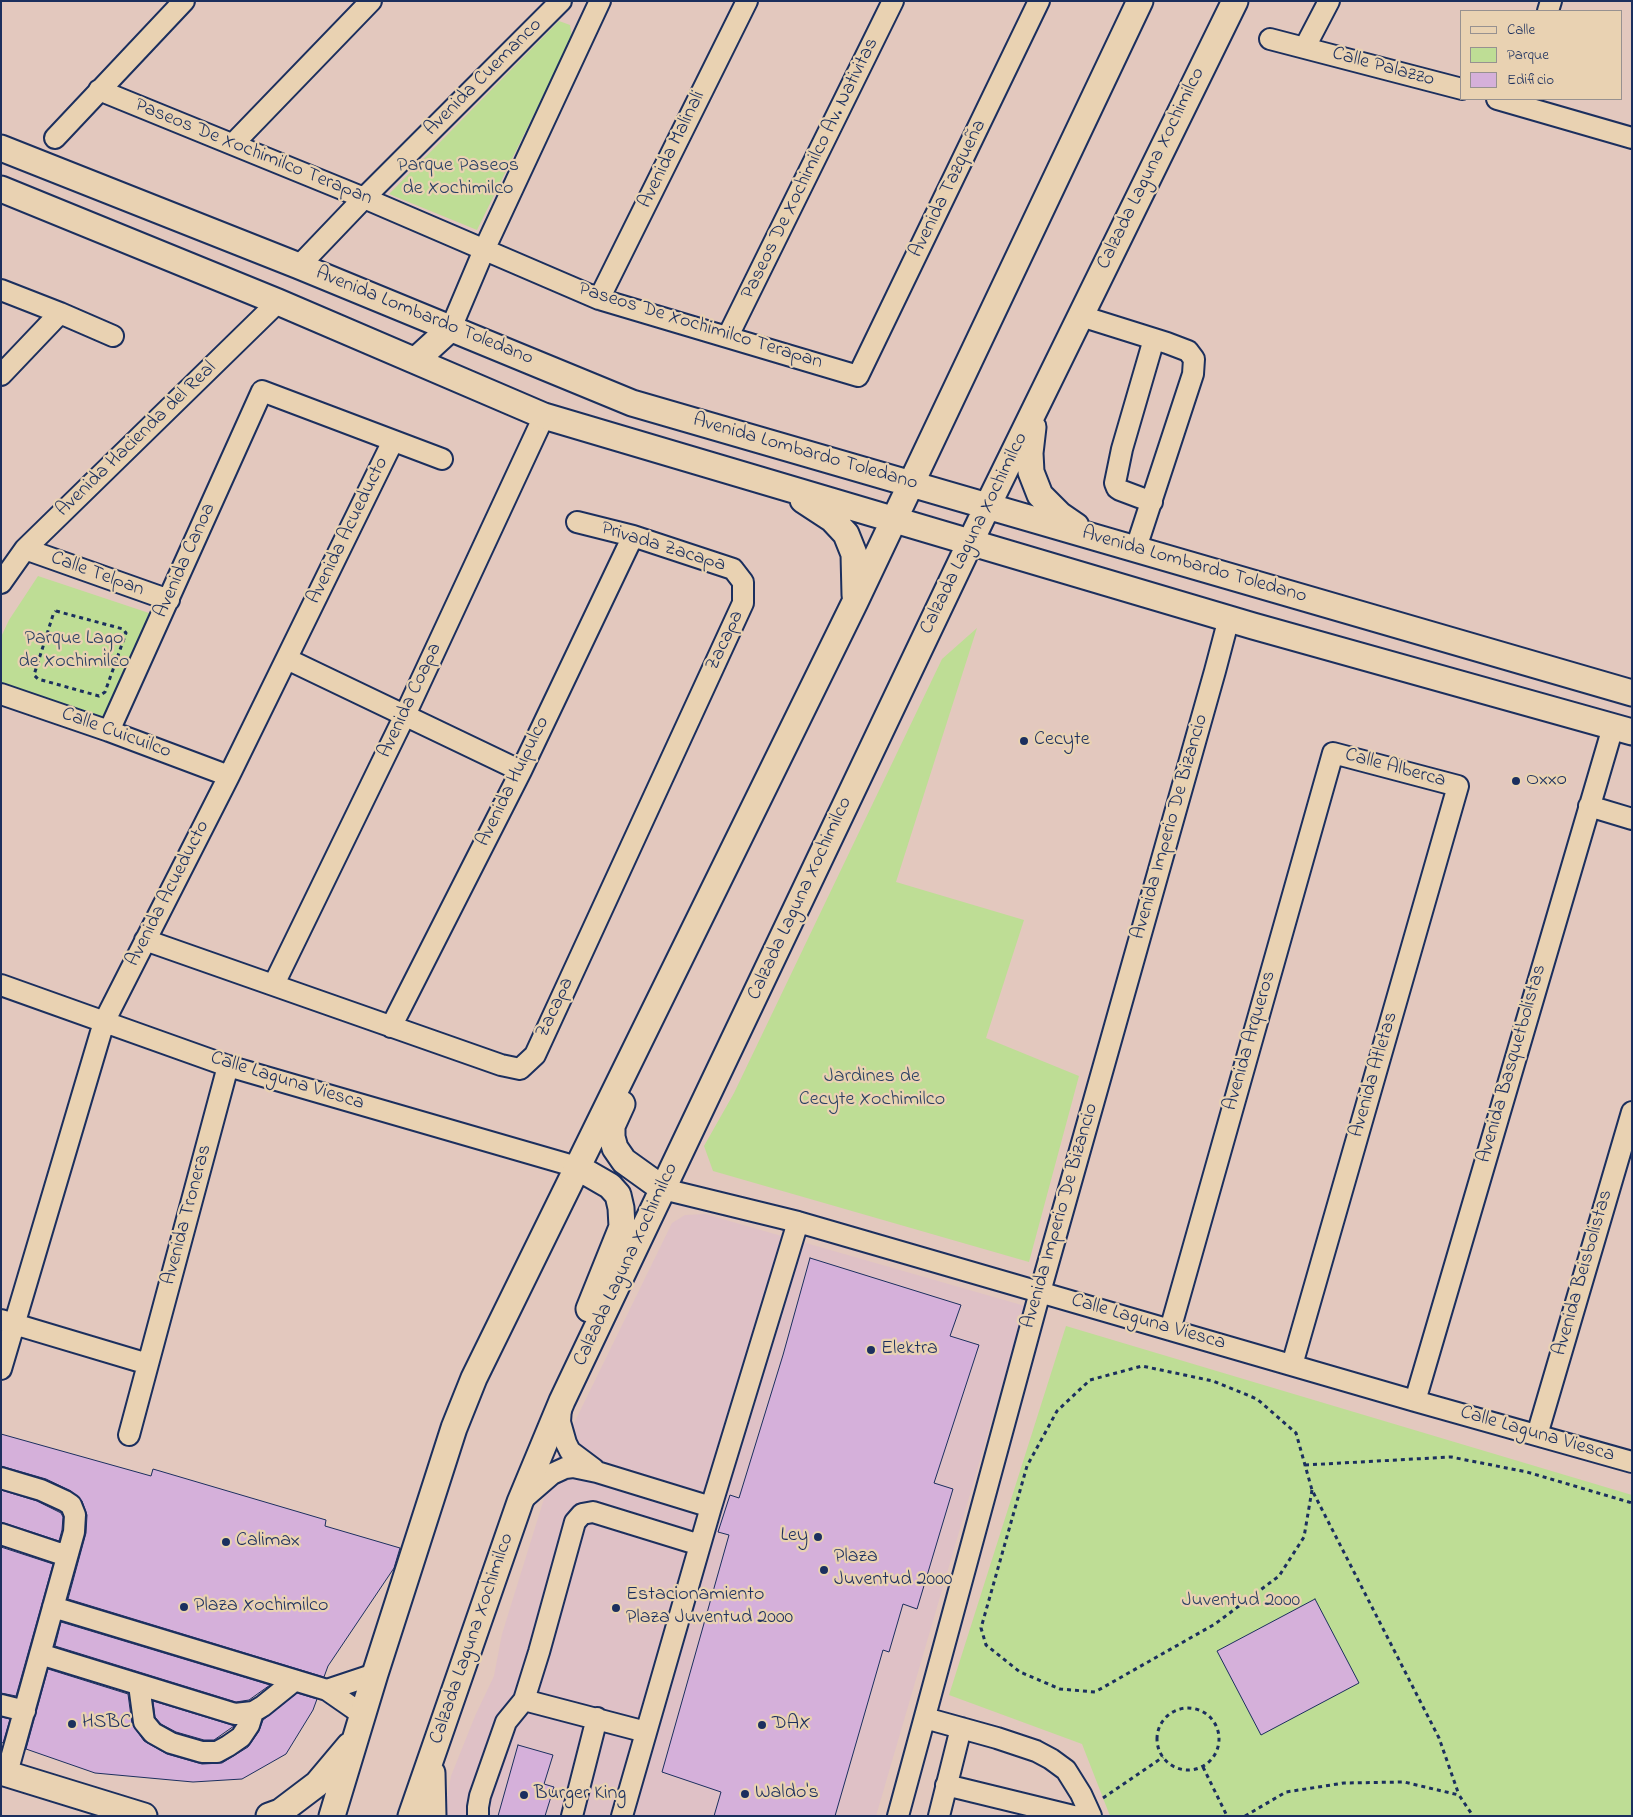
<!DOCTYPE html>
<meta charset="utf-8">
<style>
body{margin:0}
#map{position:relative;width:1633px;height:1817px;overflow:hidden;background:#e3c8be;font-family:"Indie Flower",sans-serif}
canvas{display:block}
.frame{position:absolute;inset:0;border:2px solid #1b2f5e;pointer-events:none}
.legend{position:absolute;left:1460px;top:10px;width:162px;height:90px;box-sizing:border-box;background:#e9d2b2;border:1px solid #979190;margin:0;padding:6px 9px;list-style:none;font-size:15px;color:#1b2f5e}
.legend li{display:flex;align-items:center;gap:10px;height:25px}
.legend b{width:25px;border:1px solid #979190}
</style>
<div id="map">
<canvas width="1633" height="1817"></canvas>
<div class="frame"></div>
<ul class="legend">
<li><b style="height:6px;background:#e9d2b2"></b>Calle</li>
<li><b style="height:14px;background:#bedd95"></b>Parque</li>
<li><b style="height:14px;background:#d5b0da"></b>Edificio</li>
</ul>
</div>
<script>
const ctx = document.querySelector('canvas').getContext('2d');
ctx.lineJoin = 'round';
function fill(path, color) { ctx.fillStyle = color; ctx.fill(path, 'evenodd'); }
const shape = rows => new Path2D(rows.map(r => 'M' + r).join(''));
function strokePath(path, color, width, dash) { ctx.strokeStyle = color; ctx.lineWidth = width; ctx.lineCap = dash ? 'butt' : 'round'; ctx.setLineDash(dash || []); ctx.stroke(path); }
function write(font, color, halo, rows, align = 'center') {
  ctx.font = font + ' "Indie Flower",sans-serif'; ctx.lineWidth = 4.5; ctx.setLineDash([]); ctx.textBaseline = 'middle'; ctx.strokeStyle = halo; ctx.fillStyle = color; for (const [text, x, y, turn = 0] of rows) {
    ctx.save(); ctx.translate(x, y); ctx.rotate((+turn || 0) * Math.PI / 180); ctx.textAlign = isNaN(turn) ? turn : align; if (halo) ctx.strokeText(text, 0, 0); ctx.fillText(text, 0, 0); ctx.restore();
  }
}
fill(shape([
 [705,1214,1025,1306,876,1816,447,1816,445,1808,451,1776,475,1716,494,1676,502,1634,556,1460,672,1223,685,1215]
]), '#dfc1c6');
fill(shape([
 [559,21,570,25,572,37,477,230,389,194],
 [38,576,161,617,109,731,1,687,1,637,9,620],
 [977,628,896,882,1024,920,986,1038,1079,1076,1029,1262,713,1171,704,1146,734,1093,942,659],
 [1066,1326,1632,1495,1632,1816,1110,1816,1082,1744,949,1695]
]), '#bedd95');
const building = shape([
 [810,1258,961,1305,950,1336,979,1345,934,1483,953,1489,917,1609,903,1604,889,1652,883,1650,835,1816,714,1816,721,1792,662,1772,729,1535,718,1532,730,1495,739,1498,783,1355,810,1258],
 [1,1434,151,1476,153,1469,326,1520,325,1526,400,1548,394,1568,328,1666,324,1677,68,1599,86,1533,87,1515,82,1501,71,1491,46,1479,1,1466,1,1434],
 [1,1490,37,1501,61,1513,63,1517,62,1530,59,1541,1,1522,1,1490],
 [1,1547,53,1564,16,1696,1,1693,1,1547],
 [1315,1599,1359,1683,1261,1735,1217,1651,1315,1599],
 [61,1622,270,1685,249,1700,236,1702,55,1646,61,1622],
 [48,1669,128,1694,132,1724,144,1741,167,1754,202,1764,222,1763,248,1747,259,1731,263,1720,297,1693,317,1699,313,1710,286,1754,242,1779,193,1782,95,1773,26,1749,48,1669],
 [153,1701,232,1725,234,1726,214,1740,204,1740,176,1732,161,1724,155,1717,153,1701],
 [1,1717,10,1719,3,1743,1,1742,1,1717],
 [518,1745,553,1755,544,1784,554,1787,545,1816,498,1816,518,1745]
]);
fill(building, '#d5b0da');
strokePath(building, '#1b2f5e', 1);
const minor = shape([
 [1548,11,1551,1],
 [1270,39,1462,89],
 [1305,47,1329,1],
 [99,90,364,198,599,299,858,376,1039,1],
 [1497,99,1632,138],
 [55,138,184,1],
 [233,144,371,1],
 [299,266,364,198,561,1],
 [1,290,60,313,113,336],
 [599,299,747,1],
 [1081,316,1167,343,1188,351,1194,359,1193,374,1136,548],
 [451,328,484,250,600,1],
 [728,336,893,1],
 [1,375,60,313],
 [1152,502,1120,490,1117,488,1115,483,1122,449,1154,339],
 [25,549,169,600],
 [1,583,25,549,278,302],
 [287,659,521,771],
 [1,694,109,731,229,776],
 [109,731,262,391,442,459],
 [1589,806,1632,819],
 [145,940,501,1065,520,1069,535,1055,743,603,743,582,733,569,633,536,577,522],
 [274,984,405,715,544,416],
 [1,985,228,1066,577,1167],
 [391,1027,521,771,633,536],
 [663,1189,798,1222,1415,1401,1632,1462],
 [1,1320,148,1364],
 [1170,1330,1333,753,1458,786,1292,1365],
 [1,1369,104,1022,229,776,393,441],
 [1415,1401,1613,727],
 [561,1407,560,1422,566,1443,570,1451,594,1469],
 [129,1435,228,1066],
 [1537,1435,1632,1112],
 [1,1478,41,1490,65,1501,71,1505,75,1515,74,1532,7,1773],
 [522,1500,552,1474,565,1468,573,1467,597,1472,711,1507],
 [1,1534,67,1556],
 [53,1607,327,1690,363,1715],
 [40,1654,235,1714,253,1712,263,1706,294,1681],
 [139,1685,144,1722,153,1733,171,1743,202,1752,217,1752,228,1746,241,1737,249,1725,253,1712],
 [327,1690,375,1674],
 [524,1700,646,1732],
 [1,1705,25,1711],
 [925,1718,997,1738,1036,1751,1051,1759,1066,1770,1081,1794,1091,1816],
 [946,1785,1073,1816],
 [478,1816,478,1807,480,1796,506,1722,524,1700,539,1652,575,1522,582,1514,593,1512,700,1545],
 [572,1816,597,1718],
 [622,1816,711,1507,798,1222],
 [898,1816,1040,1292,1215,671,1229,618],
 [939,1816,961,1728]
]);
const major = shape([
 [1,148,299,266,632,403,1632,693],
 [1,189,278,302,544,416,1253,626,1632,732],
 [416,360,451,328],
 [1033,427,1030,453,1031,472,1040,495,1060,515,1076,526],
 [803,500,832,519,846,534,854,554,855,595],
 [622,1104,612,1126,612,1137,615,1148,624,1161,663,1189],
 [577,1167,610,1186,618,1195,621,1208,622,1227,589,1309],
 [1,1772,144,1816],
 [432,1773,433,1816],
 [269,1816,280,1812,317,1784,349,1746],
 [332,1816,375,1674,454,1428,474,1378,855,602,1140,1],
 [411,1816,520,1502,562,1401,988,505,1235,1]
]);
strokePath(minor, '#1b2f5e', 24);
strokePath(major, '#1b2f5e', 29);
strokePath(shape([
 [56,611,123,629,126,633,105,692,99,696,38,679,34,675,53,615,56,611],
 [1305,1465,1451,1457,1527,1472,1632,1503],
 [1312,1490,1304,1537,1279,1576,1215,1624,1095,1692,1060,1689,1020,1672,986,1645,981,1628,1027,1466,1057,1411,1090,1380,1142,1366,1213,1381,1257,1399,1296,1433,1312,1490,1439,1738,1459,1795],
 '1157 1739a31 31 0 1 1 62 0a31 31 0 1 1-62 0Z',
 [1203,1767,1227,1816],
 [1103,1798,1163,1757],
 [1245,1816,1286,1792,1344,1783,1404,1782,1459,1795,1473,1816]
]), '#1b2f5e', 3, [4, 4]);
strokePath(minor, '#e9d2b2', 20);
strokePath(major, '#e9d2b2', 25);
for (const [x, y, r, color] of [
 [1024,741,5,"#1b2f5e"],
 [1516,781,5,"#1b2f5e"],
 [871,1350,5,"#1b2f5e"],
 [818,1537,5,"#1b2f5e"],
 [226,1542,5,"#1b2f5e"],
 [824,1570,5,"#1b2f5e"],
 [184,1607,5,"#1b2f5e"],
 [616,1608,5,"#1b2f5e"],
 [72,1724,5,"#1b2f5e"],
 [762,1725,5,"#1b2f5e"],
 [745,1794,5,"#1b2f5e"],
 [524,1795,5,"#1b2f5e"]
]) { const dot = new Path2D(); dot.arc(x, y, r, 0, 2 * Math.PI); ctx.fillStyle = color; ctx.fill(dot); strokePath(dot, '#e9d2b2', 2); }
write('20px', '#1b2f5e', '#e9d2b2', [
 ["Calle Palazzo",1383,68,15],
 ["Avenida Cuemanco",484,78,-45],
 ["Avenida Malinali",673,150,-64],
 ["Paseos De Xochimilco Terapan",253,153,22],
 ["Paseos De Xochimilco Av. Nativitas",811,169,-64],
 ["Calzada Laguna Xochimilco",1152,169,-64],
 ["Avenida Tazqueña",949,189,-64],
 ["Avenida Lombardo Toledano",424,317,22],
 ["Paseos De Xochimilco Terapan",700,327,17],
 ["Avenida Hacienda del Real",137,440,-44],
 ["Avenida Lombardo Toledano",805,453,16],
 ["Avenida Acueducto",349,531,-64],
 ["Calzada Laguna Xochimilco",975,534,-64],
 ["Privada Zacapa",663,548,17],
 ["Avenida Canoa",186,561,-66],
 ["Avenida Lombardo Toledano",1194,566,16],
 ["Calle Telpan",97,575,20],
 ["Zacapa",726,641,-65],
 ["Avenida Coapa",411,701,-65],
 ["Calle Cuicuilco",116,734,20],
 ["Calle Alberca",1395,769,15],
 ["Avenida Huipulco",514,782,-64],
 ["Avenida Imperio De Bizancio",1171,827,-74],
 ["Avenida Acueducto",169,894,-63],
 ["Calzada Laguna Xochimilco",801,899,-65],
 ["Zacapa",556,1008,-65],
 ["Avenida Arqueros",1251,1041,-74],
 ["Avenida Basquetbolistas",1513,1064,-74],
 ["Avenida Atletas",1375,1075,-74],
 ["Calle Laguna Viesca",287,1082,17],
 ["Avenida Troneras",188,1215,-75],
 ["Avenida Imperio De Bizancio",1061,1216,-74],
 ["Calzada Laguna Xochimilco",627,1265,-65],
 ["Avenida Beisbolistas",1584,1273,-74],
 ["Calle Laguna Viesca",1148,1323,16],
 ["Calle Laguna Viesca",1537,1435,16],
 ["Calzada Laguna Xochimilco",473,1639,-71]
]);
write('20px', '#2b4064', '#e9d2b2', [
 ["Parque Paseos",458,167],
 ["de Xochimilco",458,190],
 ["Parque Lago",74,640],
 ["de Xochimilco",74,663],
 ["Jardines de",872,1078],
 ["Cecyte Xochimilco",872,1101],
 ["Juventud 2000",1241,1602]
]);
write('20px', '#1b2f5e', '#e9d2b2', [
 ["Cecyte",1034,741],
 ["Oxxo",1526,781],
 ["Elektra",881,1350],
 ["Ley",808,1537,"right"],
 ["Calimax",236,1542],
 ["Plaza",834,1558],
 ["Juventud 2000",834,1581],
 ["Estacionamiento",626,1596],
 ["Plaza Juventud 2000",626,1619],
 ["Plaza Xochimilco",194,1607],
 ["HSBC",82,1724],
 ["DAX",772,1725],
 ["Waldo's",755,1794],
 ["Burger King",534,1795]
], 'left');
</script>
